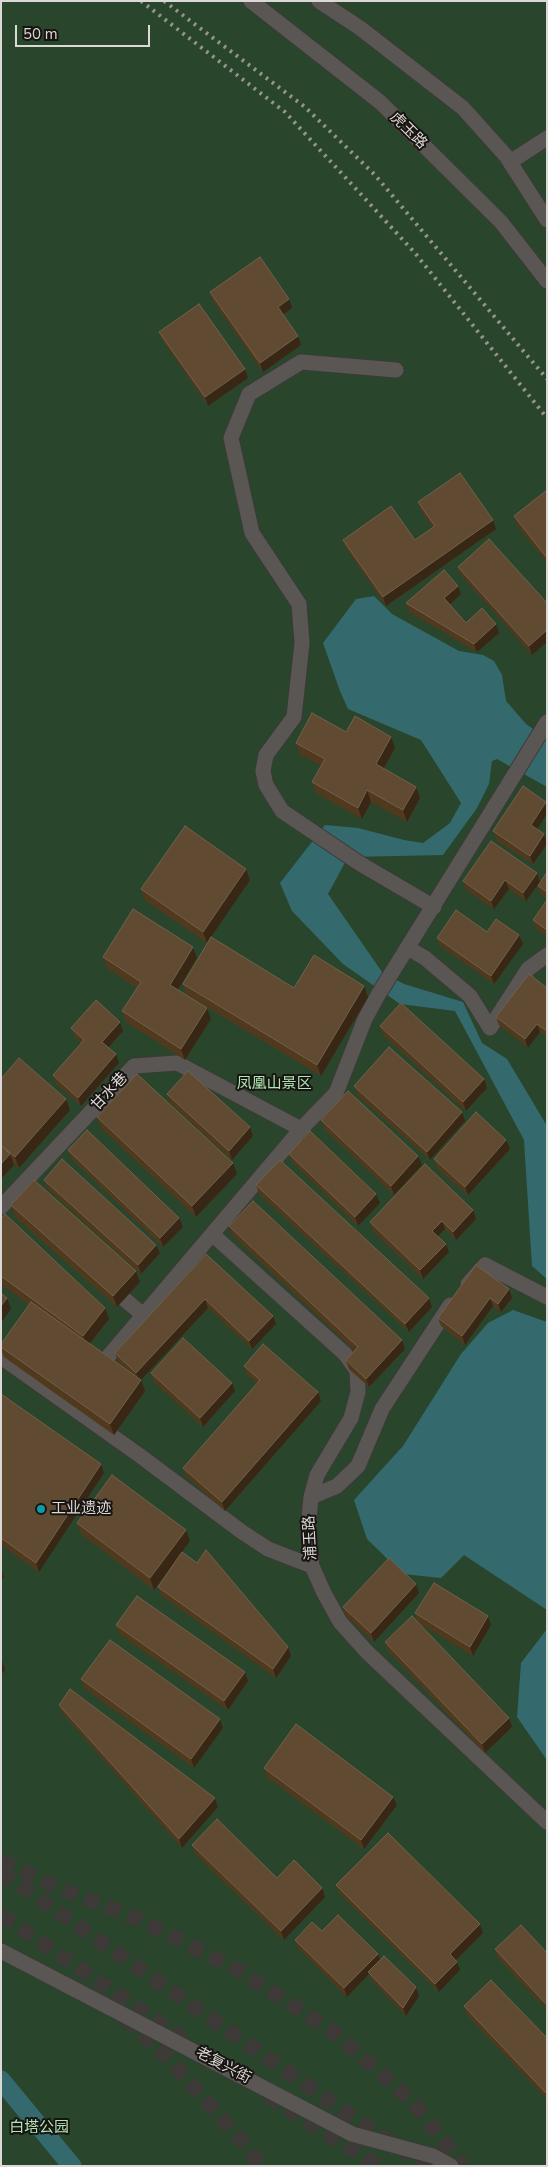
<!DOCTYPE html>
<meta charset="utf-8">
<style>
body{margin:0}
#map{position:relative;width:548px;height:2167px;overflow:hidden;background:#211e1b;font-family:"Nunito Sans",sans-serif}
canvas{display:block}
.frame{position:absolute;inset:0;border:2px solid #dbd8d6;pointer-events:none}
.scale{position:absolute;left:15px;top:25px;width:135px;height:22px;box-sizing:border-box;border:2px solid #dbd8d6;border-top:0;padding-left:6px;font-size:15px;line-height:18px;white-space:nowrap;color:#dbd8d6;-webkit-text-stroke:4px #181411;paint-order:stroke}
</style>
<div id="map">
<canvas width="548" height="2167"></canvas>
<div class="frame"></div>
<div class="scale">50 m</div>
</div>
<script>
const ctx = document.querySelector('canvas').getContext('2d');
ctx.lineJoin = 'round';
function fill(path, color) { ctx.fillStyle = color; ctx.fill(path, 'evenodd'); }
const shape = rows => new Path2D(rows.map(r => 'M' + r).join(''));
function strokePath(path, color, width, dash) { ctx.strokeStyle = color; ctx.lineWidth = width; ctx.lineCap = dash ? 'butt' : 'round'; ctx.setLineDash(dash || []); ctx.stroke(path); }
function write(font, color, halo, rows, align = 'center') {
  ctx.font = font + ' "Nunito Sans","Noto Sans SC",sans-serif'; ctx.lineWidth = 4; ctx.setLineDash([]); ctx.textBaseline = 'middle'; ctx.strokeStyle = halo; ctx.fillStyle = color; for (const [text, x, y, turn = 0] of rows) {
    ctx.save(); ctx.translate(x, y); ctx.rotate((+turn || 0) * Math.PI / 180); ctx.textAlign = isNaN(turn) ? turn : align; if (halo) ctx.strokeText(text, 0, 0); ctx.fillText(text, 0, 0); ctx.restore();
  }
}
fill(shape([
 [1,1,547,1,547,2166,1,2166]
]), '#29462c');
fill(shape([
 [374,596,392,614,459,651,483,655,494,661,502,675,506,701,526,724,547,739,547,787,497,759,492,761,489,784,477,808,443,855,348,857,328,894,382,972,404,984,463,1002,482,1043,507,1059,547,1126,547,1279,532,1266,524,1140,455,1011,400,1004,343,964,292,911,280,883,325,825,358,828,404,840,423,843,450,823,461,803,421,740,348,709,340,691,323,643,356,599],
 [513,1310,547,1322,547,1610,464,1555,441,1578,403,1574,367,1539,354,1500,403,1446,461,1354,488,1323],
 [547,1629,547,1760,517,1717,521,1663]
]), '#346a6e');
strokePath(shape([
 [1,2080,72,2166]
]), '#346a6e', 19);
strokePath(shape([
 [1,1860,56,1887,138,1919,240,1971,332,2031,412,2101,463,2166],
 [1,1872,332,2103,427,2166],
 [1,1915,190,2044],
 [124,2018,167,2057,248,2148,261,2166],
 [267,2096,378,2166]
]), '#3d3a37', 15, [15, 8]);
const minor = shape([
 [251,1,380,102,501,222,547,281],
 [319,1,360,28,463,108,506,156,547,220],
 [510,162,547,138],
 [396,370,301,362,249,394,231,438,252,533,299,604,302,643,294,717,266,755,263,771,266,785,282,811,359,863,434,907],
 [408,948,425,958,470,996,490,1028,528,969,547,955],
 [1,1207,134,1066,177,1063,301,1129],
 [212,1234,345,1354,357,1371,358,1392,351,1418,317,1475,311,1497,308,1529,312,1566,324,1593,340,1622,367,1652,547,1822],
 [468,1284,485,1265,547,1297],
 [109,1286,143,1315],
 [1,1357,139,1455,242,1532,268,1549,312,1566],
 [107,1358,301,1129,336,1093,365,1019,378,995,547,722],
 [311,1497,337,1486,358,1466,382,1409,450,1305],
 [1,1951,352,2134,433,2156,451,2166]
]);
strokePath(minor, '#3c3a38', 17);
strokePath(minor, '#5a5653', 15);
strokePath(shape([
 [141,1,285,112,415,253,547,418],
 [164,1,305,107,375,175,547,379]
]), '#969391', 4, [2.5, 5]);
fill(shape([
 [210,292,289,299,292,308,283,315,298,336,301,345,263,372,213,301],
 [159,332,245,369,248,378,208,406,163,341],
 [547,490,547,563,517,525,514,516],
 [418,502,496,529,386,606,346,548,343,540,415,540,433,528,421,511],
 [458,567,547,603,532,655,461,575],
 [461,594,450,604,466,623,499,633,477,652,409,612,406,603],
 [346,732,395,748,384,769,420,798,407,822,371,802,362,819,316,793,312,782,321,766,300,754,296,743],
 [546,802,547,814,537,829,544,834,547,841,547,844,533,864,496,840,493,831],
 [547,872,547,899,541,894,538,886],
 [537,873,540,882,526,901,509,889,494,909,466,890,463,881],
 [250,880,207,943,145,900,141,889],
 [547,900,547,937,536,929,533,920],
 [487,932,523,944,494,984,440,946,437,938],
 [103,957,197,958,178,990,211,1019,185,1060,126,1022,122,1011,137,988,107,968],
 [183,984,294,988,364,986,368,997,321,1076,187,995],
 [547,988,547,1037,540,1032,528,1048,499,1025,496,1017],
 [380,1026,484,1079,487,1088,466,1111,383,1035],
 [71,1028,123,1031,108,1048,116,1054,119,1063,81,1106,56,1084,53,1075,81,1043,75,1037],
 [1,1079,66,1099,70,1110,19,1168,13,1163,14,1165,1,1179],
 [354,1086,462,1112,465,1121,430,1160,357,1095],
 [167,1094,250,1127,253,1136,232,1160,170,1103],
 [97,1117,237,1174,196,1217,101,1128],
 [321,1120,422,1165,394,1195,324,1129],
 [506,1140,510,1149,468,1195,437,1168,434,1159],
 [68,1150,179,1218,183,1227,163,1247,71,1158],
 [289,1154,380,1203,358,1226,292,1162],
 [44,1180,160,1253,141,1274,47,1188],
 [256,1185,432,1307,409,1332,259,1194],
 [11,1205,140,1282,117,1307,15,1217],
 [1,1219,105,1308,109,1319,90,1344,125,1368,118,1362,115,1353,206,1254,273,1316,276,1324,252,1349,208,1308,141,1380,145,1391,114,1435,4,1357,1,1350,1,1344,29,1305,1,1284],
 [476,1219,456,1240,445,1229,438,1236,446,1244,449,1252,423,1279,373,1231,370,1222],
 [229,1226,405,1349,369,1387,349,1369,346,1360,355,1351,232,1235],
 [509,1289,512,1298,501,1312,493,1306,465,1345,441,1326,438,1318],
 [244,1366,318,1392,321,1401,225,1511,186,1476,183,1468,257,1383,247,1375],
 [151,1373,235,1391,203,1427,154,1382],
 [1,1394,101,1464,104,1473,39,1572,1,1545],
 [77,1523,190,1541,154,1590,81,1534],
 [158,1587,288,1647,291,1656,276,1678,161,1595],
 [419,1593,374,1642,346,1616,343,1607],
 [415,1613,491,1625,473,1656,418,1622],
 [116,1625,245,1672,248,1681,228,1710,119,1634],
 [385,1642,509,1718,512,1727,485,1753,388,1651],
 [81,1679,223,1728,194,1768,84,1688],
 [59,1705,218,1807,182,1848,62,1713],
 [264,1768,393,1797,397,1805,364,1849,267,1777],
 [192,1845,277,1878,322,1888,325,1897,284,1940,195,1854],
 [336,1885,480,1924,483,1933,456,1960,460,1970,439,1992,340,1894],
 [322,1931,378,1954,380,1960,419,1996,406,2016,372,1981,369,1974,347,1997,298,1948,295,1940],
 [495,1949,547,1953,547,2010,498,1958],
 [464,2006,547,2038,547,2099,467,2015]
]), '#51391e');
fill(shape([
 [289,299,292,308,281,316,278,307],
 [298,336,301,345,263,372,260,363],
 [245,369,248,378,208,406,205,397],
 [493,520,496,529,386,606,383,597],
 [458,586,461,594,447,607,444,598],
 [496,624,499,633,477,652,474,644],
 [547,630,547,642,532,655,529,646],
 [391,737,395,748,380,775,376,764],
 [416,787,420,798,407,822,403,810],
 [367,790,371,802,362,819,358,808],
 [546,802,547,814,534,834,531,825],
 [544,834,547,841,547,844,533,864,530,856],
 [246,869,250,880,207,943,203,932],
 [537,873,540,882,526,901,523,893],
 [505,880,509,889,494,909,491,901],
 [519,935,523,944,494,984,491,976],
 [193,947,197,958,174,996,170,985],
 [364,986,368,997,321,1076,317,1065],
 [207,1008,211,1019,185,1060,181,1049],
 [120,1022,123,1031,105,1051,102,1042],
 [537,1024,540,1032,528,1048,525,1039],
 [116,1054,119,1063,81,1106,78,1098],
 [484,1079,487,1088,466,1111,463,1102],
 [66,1099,70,1110,19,1168,15,1157],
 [462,1112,465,1121,430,1160,427,1152],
 [250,1127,253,1136,232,1160,229,1151],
 [506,1140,510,1149,468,1195,465,1187],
 [10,1154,14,1165,1,1179,1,1164],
 [418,1156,422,1165,394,1195,391,1186],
 [233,1163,237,1174,196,1217,192,1206],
 [376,1194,380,1203,358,1226,355,1217],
 [473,1210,476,1219,456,1240,453,1232],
 [179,1218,183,1227,163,1247,160,1238],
 [442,1221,445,1229,435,1239,432,1231],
 [446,1244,449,1252,423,1279,420,1270],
 [156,1245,160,1253,141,1274,138,1265],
 [136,1271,140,1282,117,1307,113,1296],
 [509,1289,512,1298,501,1312,498,1304],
 [7,1298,11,1309,1,1323,1,1306],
 [429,1298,432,1307,409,1332,405,1324],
 [490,1298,493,1306,465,1345,462,1336],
 [205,1299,208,1308,141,1380,145,1391,114,1435,110,1424,140,1382,136,1373],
 [105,1308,109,1319,87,1347,83,1336],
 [273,1316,276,1324,252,1349,249,1341],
 [402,1340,405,1349,369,1387,366,1379],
 [232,1383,235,1391,203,1427,200,1418],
 [318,1392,321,1401,225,1511,222,1502],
 [101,1464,104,1473,39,1572,36,1563],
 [186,1530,190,1541,154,1590,150,1578],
 [1,1569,4,1577,1,1581],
 [416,1584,419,1593,374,1642,371,1633],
 [488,1616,491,1625,473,1656,470,1647],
 [288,1647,291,1656,276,1678,273,1669],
 [2,1661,5,1670,1,1675,1,1662],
 [245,1672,248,1681,228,1710,224,1701],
 [509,1718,512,1727,485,1753,482,1744],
 [220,1719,223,1728,194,1768,191,1759],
 [393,1797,397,1805,364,1849,361,1840],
 [215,1798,218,1807,182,1848,179,1839],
 [322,1888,325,1897,284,1940,281,1931],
 [480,1924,483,1933,453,1963,450,1954],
 [378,1954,381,1962,368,1972,369,1974,347,1997,344,1988],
 [457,1962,460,1970,439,1992,435,1984],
 [416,1987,419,1996,406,2016,403,2008]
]), '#382714');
const building = shape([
 [260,257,289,299,278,307,298,336,260,363,210,292,260,257],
 [199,304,245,369,205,397,159,332,199,304],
 [460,473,493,520,383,597,343,540,391,506,415,540,435,526,418,502,460,473],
 [547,490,547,558,514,516,547,490],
 [489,539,547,603,547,630,529,646,458,567,489,539],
 [444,570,458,586,444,598,466,623,482,608,496,624,474,644,406,603,444,570],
 [312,713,346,732,355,716,391,737,376,764,416,787,403,810,367,790,358,808,312,782,325,759,296,743,312,713],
 [523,786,546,802,531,825,544,834,530,856,493,831,523,786],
 [185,826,246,869,203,932,141,889,185,826],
 [491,841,537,873,523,893,505,880,491,901,463,881,491,841],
 [547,872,547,892,538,886,547,872],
 [547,900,547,930,533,920,547,900],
 [133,909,193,947,170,985,207,1008,181,1049,122,1011,141,982,103,957,133,909],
 [456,910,487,932,496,919,519,935,491,976,437,938,456,910],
 [211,937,294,988,314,955,364,986,317,1065,183,984,211,937],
 [529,974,547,988,547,1031,537,1024,525,1039,496,1017,529,974],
 [96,1000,120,1022,102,1042,116,1054,78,1098,53,1075,84,1040,71,1028,96,1000],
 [401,1003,484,1079,463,1102,380,1026,401,1003],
 [389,1047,462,1112,427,1152,354,1086,389,1047],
 [19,1058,66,1099,15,1157,1,1145,1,1079,19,1058],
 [188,1071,250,1127,229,1151,167,1094,188,1071],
 [137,1074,233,1163,192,1206,97,1117,137,1074],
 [348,1091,418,1156,391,1186,321,1120,348,1091],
 [476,1112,506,1140,465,1187,434,1159,476,1112],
 [87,1130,179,1218,160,1238,68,1150,87,1130],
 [310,1131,376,1194,355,1217,289,1154,310,1131],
 [1,1145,10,1154,1,1164,1,1145],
 [62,1159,156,1245,138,1265,44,1180,62,1159],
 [280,1160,429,1298,405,1324,256,1185,280,1160],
 [425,1164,473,1210,453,1232,442,1221,432,1231,446,1244,420,1270,370,1222,425,1164],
 [34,1180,136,1271,113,1296,11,1205,34,1180],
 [253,1201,402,1340,366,1379,346,1360,358,1347,229,1226,253,1201],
 [5,1214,105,1308,83,1336,1,1276,1,1219,5,1214],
 [206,1254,273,1316,249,1341,205,1299,136,1373,115,1353,206,1254],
 [476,1265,509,1289,498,1304,490,1298,462,1336,438,1318,476,1265],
 [1,1293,7,1298,1,1306,1,1293],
 [31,1302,141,1380,110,1424,1,1347,1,1344,31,1302],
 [183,1338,232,1383,200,1418,151,1373,183,1338],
 [263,1344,318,1392,222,1502,183,1468,260,1380,244,1366,263,1344],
 [1,1394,101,1464,36,1563,1,1538,1,1394],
 [112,1475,186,1530,150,1578,77,1523,112,1475],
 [206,1550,288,1647,273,1669,158,1587,182,1552,197,1563,206,1550],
 [389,1558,416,1584,371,1633,343,1607,389,1558],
 [434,1583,488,1616,470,1647,415,1613,434,1583],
 [137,1596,245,1672,224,1701,116,1625,137,1596],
 [412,1616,509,1718,482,1744,385,1642,412,1616],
 [110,1640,220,1719,191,1759,81,1679,110,1640],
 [70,1689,215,1798,179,1839,59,1705,70,1689],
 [296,1724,393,1797,361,1840,264,1768,296,1724],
 [217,1819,277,1878,294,1860,322,1888,281,1931,192,1845,217,1819],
 [388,1833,480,1924,450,1954,457,1962,435,1984,336,1885,388,1833],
 [338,1915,378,1954,344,1988,295,1940,312,1922,322,1931,338,1915],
 [521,1925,547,1953,547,2005,495,1949,521,1925],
 [384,1956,416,1987,403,2008,368,1972,384,1956],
 [491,1980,547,2038,547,2094,464,2006,491,1980]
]);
fill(building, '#604a32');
strokePath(building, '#73604b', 1);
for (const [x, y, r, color] of [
 [41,1509,5,"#0f9aa8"]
]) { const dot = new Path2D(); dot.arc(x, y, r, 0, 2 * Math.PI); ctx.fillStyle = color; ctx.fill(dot); strokePath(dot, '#181411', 2); }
write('15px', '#dbd8d6', '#181411', [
 ["虎玉路",408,131,45],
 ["甘水巷",110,1092,-47],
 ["浦玉路",311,1538,-93],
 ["老复兴街",223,2066,28]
]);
write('15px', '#afe6b5', '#181411', [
 ["凤凰山景区",274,1084],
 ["白塔公园",39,2128]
]);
write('15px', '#dbd8d6', '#181411', [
 ["工业遗迹",51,1509]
], 'left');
</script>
